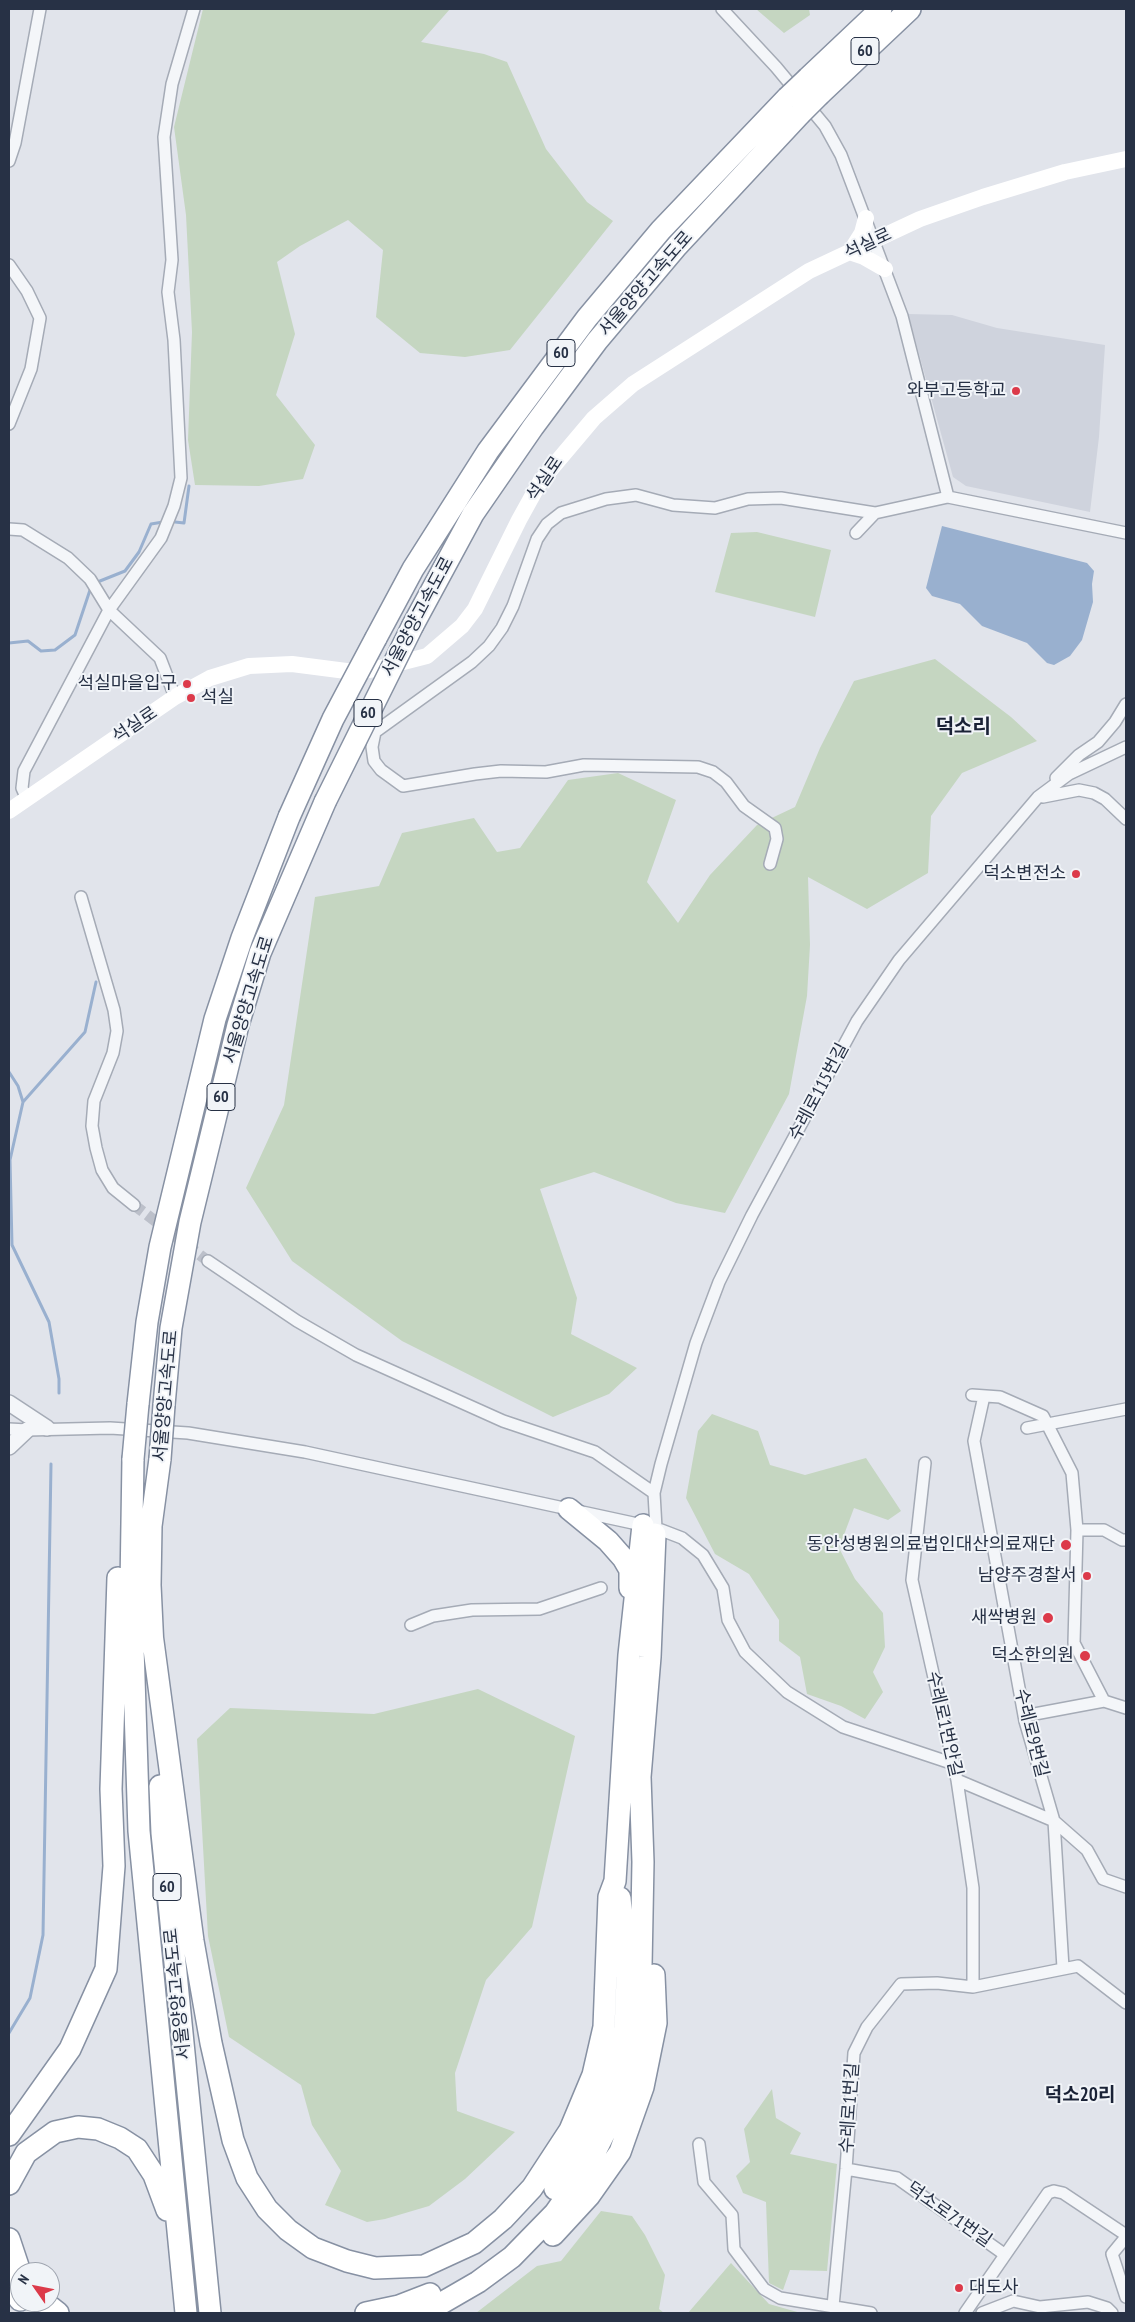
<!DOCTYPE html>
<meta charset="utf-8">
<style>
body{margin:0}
#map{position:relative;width:1135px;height:2322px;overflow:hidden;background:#e1e4eb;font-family:"PT Sans Narrow",sans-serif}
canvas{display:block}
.frame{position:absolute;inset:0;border:10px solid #273145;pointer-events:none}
.north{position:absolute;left:10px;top:2262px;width:50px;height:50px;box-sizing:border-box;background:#f1f4f8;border:1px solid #a0a6b0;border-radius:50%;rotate:303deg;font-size:14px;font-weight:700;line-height:20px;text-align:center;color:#273145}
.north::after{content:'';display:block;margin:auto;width:18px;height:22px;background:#dc3a4a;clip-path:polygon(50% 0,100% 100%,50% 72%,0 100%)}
</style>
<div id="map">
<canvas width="1135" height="2322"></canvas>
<div class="frame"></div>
<div class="north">N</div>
</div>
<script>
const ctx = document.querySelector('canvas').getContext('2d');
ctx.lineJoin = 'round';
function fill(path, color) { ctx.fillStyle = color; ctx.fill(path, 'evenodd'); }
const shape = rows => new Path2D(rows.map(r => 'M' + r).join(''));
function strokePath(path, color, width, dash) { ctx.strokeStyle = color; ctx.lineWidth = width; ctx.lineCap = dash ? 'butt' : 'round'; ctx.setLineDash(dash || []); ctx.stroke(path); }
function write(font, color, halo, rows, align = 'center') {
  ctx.font = font + ' "PT Sans Narrow","Noto Sans KR",sans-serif'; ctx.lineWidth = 4; ctx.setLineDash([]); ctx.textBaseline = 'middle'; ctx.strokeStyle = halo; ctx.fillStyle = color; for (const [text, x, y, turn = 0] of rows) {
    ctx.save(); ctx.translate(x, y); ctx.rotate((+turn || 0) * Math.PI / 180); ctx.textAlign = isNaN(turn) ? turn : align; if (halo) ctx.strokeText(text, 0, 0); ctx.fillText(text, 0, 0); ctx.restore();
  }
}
fill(shape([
 [908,314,952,315,997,328,1105,345,1099,437,1090,512,966,486,953,477]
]), '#cfd3dd');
fill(shape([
 [203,9,450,9,421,42,484,54,507,62,546,149,587,202,613,221,510,350,465,357,420,353,376,317,383,250,348,220,300,246,277,262,295,334,276,395,315,445,303,479,259,486,195,485,188,440,192,332,186,215,174,127],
 [756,9,809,9,810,15,784,33],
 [757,532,831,550,815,617,715,592,731,533],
 [935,659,1011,717,1037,741,962,773,931,816,928,873,867,909,808,877,810,945,807,996,789,1094,725,1213,676,1203,594,1172,540,1189,577,1298,571,1334,637,1368,609,1394,553,1417,402,1341,292,1261,246,1188,284,1105,315,897,379,886,402,833,474,818,497,852,520,848,568,780,618,773,676,800,647,882,678,923,710,875,757,825,795,807,820,748,854,681],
 [712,1414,758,1431,770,1465,805,1475,866,1458,901,1511,888,1520,854,1508,839,1548,855,1579,883,1613,885,1647,873,1672,883,1692,865,1719,841,1706,807,1694,800,1657,779,1641,779,1620,749,1574,715,1554,686,1498,698,1431],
 [478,1689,575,1736,532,1927,486,1980,455,2073,457,2111,515,2132,465,2179,429,2206,385,2219,367,2222,325,2205,341,2171,312,2125,301,2085,229,2037,208,1936,197,1739,230,1708,374,1714],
 [772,2089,776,2118,801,2133,790,2154,837,2164,827,2271,790,2270,783,2290,769,2283,766,2202,743,2193,736,2176,750,2162,744,2129],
 [601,2211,632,2216,645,2235,665,2275,659,2309,664,2313,476,2313,537,2266,561,2261],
 [731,2263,769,2304,801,2313,688,2313]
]), '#c5d6c1');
fill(shape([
 [942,526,1087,563,1094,571,1092,584,1093,602,1082,640,1070,656,1054,665,1047,663,1027,643,982,626,960,604,932,596,926,588]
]), '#99b0cf');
strokePath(shape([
 [175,522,184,523,189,486],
 [95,583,125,571,139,552,151,524,163,522],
 [9,643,28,641,41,651,55,650,75,635,90,590],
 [9,1072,18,1086,23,1102,10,1160,12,1245,49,1322,59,1379,59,1393],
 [23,1102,85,1032,96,982],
 [9,2033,30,1998,43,1935,51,1464]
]), '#99b0cf', 3);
strokePath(shape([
 [134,1205,208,1261]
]), '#bcc0ca', 11, [11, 5.5]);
const minor = shape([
 [722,9,776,67,825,126,841,155,902,316,948,497],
 [9,161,15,143,40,9],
 [9,265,27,291,40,318,31,369,9,424],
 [9,529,23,530,68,558,90,579,109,610,160,658,175,697],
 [856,533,875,513,948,497,1126,533],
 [371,714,375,732,472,662,489,646,502,628,513,606,537,539,547,524,561,513,606,499,636,495,673,505,715,508,748,499,781,498,875,513],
 [375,732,372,747,374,761,381,770,403,786,475,774,501,771,546,772,584,765,698,767,713,772,726,782,744,806,775,828,777,839,770,864],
 [1056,778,1079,755,1098,742,1115,722,1126,704],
 [1043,797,1079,790,1094,793,1105,799,1126,819],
 [27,799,22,788,24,771,109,610,161,538,174,506,181,478,174,340,168,292,172,260,164,137,172,84,194,9],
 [81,897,114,1010,117,1031,113,1053,94,1101,92,1126,96,1148,102,1170,113,1188,134,1205],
 [208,1261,297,1321,356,1355,503,1421,595,1452,654,1493],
 [972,1395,1000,1397,1043,1416,1072,1473,1077,1530,1074,1643,1104,1701,1126,1708],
 [984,1396,974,1441,1025,1721,1054,1821,1087,1850,1103,1879,1126,1887],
 [1027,1428,1126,1409],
 [9,1429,27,1430,110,1428,188,1433,305,1452,656,1528,682,1538,703,1555,723,1588,728,1620,745,1652,787,1692,843,1727,954,1764],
 [925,1463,912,1580,957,1780,973,1888,973,1987],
 [656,1528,654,1493,661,1464,696,1343,719,1282,752,1215,857,1021,899,960,1038,797,1069,774,1126,747],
 [1077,1530,1104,1530,1122,1540,1126,1540],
 [411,1625,433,1616,472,1610,539,1609,601,1588],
 [1024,1716,1104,1701],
 [957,1780,1054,1821,1063,1968],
 [699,2144,704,2182,732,2215,734,2249,764,2289,780,2298,871,2313],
 [846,2169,897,2178,1004,2254],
 [1126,2237,1112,2254,1126,2297],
 [833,2306,846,2169,854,2053,867,2027,901,1984,937,1983,973,1987,1078,1966,1126,2003],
 [965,2313,1048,2193,1054,2191,1063,2193,1126,2235],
 [982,2313,1013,2301,1040,2307,1088,2302,1107,2308,1112,2313]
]);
const tertiary = shape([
 [9,1403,47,1428],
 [9,1447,27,1430]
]);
const motorway = shape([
 [808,78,881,9],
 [820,94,910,9],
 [413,625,473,514,533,427,597,341,677,246,800,114],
 [376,638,413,569,488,451,587,318,661,230,787,98],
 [138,1404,147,1322,160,1247,215,1019,242,938,289,817],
 [164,1405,171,1328,190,1222,238,1025,260,953,325,802],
 [133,1459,131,1586,139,1831,186,2313],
 [569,1509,608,1541,623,1558,630,1570,630,1588],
 [152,1634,193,1941,211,2043,233,2140,247,2178,267,2209,288,2230,313,2248,347,2261,375,2268,424,2266,474,2243,503,2219,532,2188,570,2130,593,2075,604,2027,609,1897,615,1881,629,1655,643,1525],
 [153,1648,150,1585,151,1526,160,1459],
 [160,1786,162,1833,210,2313],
 [9,2135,70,2049,106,1969,114,1866,111,1789,118,1578],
 [9,2184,26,2153,55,2132,78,2127,98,2129,120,2138,137,2149,154,2175,167,2210],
 [555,2189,591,2128,612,2075,625,2029,627,1977,620,1898],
 [553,2235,589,2196,620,2152,643,2087,656,2023,654,1975],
 [9,2239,20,2272],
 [9,2284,20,2300],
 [44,2302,58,2313],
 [366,2313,399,2306,430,2294],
 [415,2313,440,2304,478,2282,512,2257,555,2213,588,2166,629,2084,637,2051,640,2018,643,1862,640,1777,650,1657,655,1534]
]);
strokePath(minor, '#a5abb6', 14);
strokePath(tertiary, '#a5abb6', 18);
strokePath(motorway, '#8791a3', 24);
strokePath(minor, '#f4f6f9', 11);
strokePath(tertiary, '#f4f6f9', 15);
strokePath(shape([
 [849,252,864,257,885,269],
 [850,252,862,233,866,218],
 [9,811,175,697,210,678,249,666,292,664,354,672,376,669,427,656,462,626,475,609,519,520,540,482,594,418,633,384,809,271,875,240,920,219,983,197,1065,172,1126,159]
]), '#fff', 16);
strokePath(motorway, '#fff', 21);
const motorwayBridge = shape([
 [787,98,808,78],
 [800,114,820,94],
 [325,802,413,625],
 [289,817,333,719,376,638],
 [133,1459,138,1404],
 [160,1459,164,1405]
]);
strokePath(motorwayBridge, '#8791a3', 24, []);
strokePath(motorwayBridge, '#fff', 21);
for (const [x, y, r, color] of [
 [1016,391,5,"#dc3a4a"],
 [187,684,5,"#dc3a4a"],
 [191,698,5,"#dc3a4a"],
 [1076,874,5,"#dc3a4a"],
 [1066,1545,6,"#dc3a4a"],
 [1087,1576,5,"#dc3a4a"],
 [1048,1618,6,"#dc3a4a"],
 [1085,1656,6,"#dc3a4a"],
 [959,2288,5,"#dc3a4a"]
]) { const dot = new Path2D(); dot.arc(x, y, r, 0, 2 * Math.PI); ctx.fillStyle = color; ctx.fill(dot); strokePath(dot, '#f1f4f8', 2); }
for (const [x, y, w] of [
 [865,51,28],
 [561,353,28],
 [368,713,28],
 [221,1097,28],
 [167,1887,28]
]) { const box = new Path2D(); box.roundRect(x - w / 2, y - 13.5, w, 27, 4); ctx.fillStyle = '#f1f4f8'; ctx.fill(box); strokePath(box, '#273145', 1); }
write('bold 16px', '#273145', null, [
 ["60",865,51],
 ["60",561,353],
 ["60",368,713],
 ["60",221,1097],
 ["60",167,1887]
]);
write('18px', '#273145', '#f1f4f8', [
 ["석실로",868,244,-25],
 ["서울양양고속도로",646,284,-49],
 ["석실로",545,479,-56],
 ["서울양양고속도로",418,617,-62],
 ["석실로",135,725,-34],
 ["서울양양고속도로",249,1000,-73],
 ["수레로115번길",819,1092,-62],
 ["서울양양고속도로",166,1396,-85],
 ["수레로1번안길",944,1724,77],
 ["수레로9번길",1031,1733,76],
 ["서울양양고속도로",178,1994,-96],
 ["수레로1번길",850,2108,-86],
 ["덕소로71번길",949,2215,35]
]);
write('18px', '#273145', '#f1f4f8', [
 ["와부고등학교",1006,391],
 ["석실마을입구",177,684],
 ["석실",201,698,"left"],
 ["덕소변전소",1066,874],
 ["동안성병원의료법인대산의료재단",1055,1545],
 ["남양주경찰서",1077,1576],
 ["새싹병원",1037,1618],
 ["덕소한의원",1074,1656],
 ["대도사",969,2288,"left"]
], 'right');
write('bold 19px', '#1a2236', '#f1f4f8', [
 ["덕소20리",1080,2096]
]);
write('bold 20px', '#1a2236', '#f1f4f8', [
 ["덕소리",963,727]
]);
</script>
